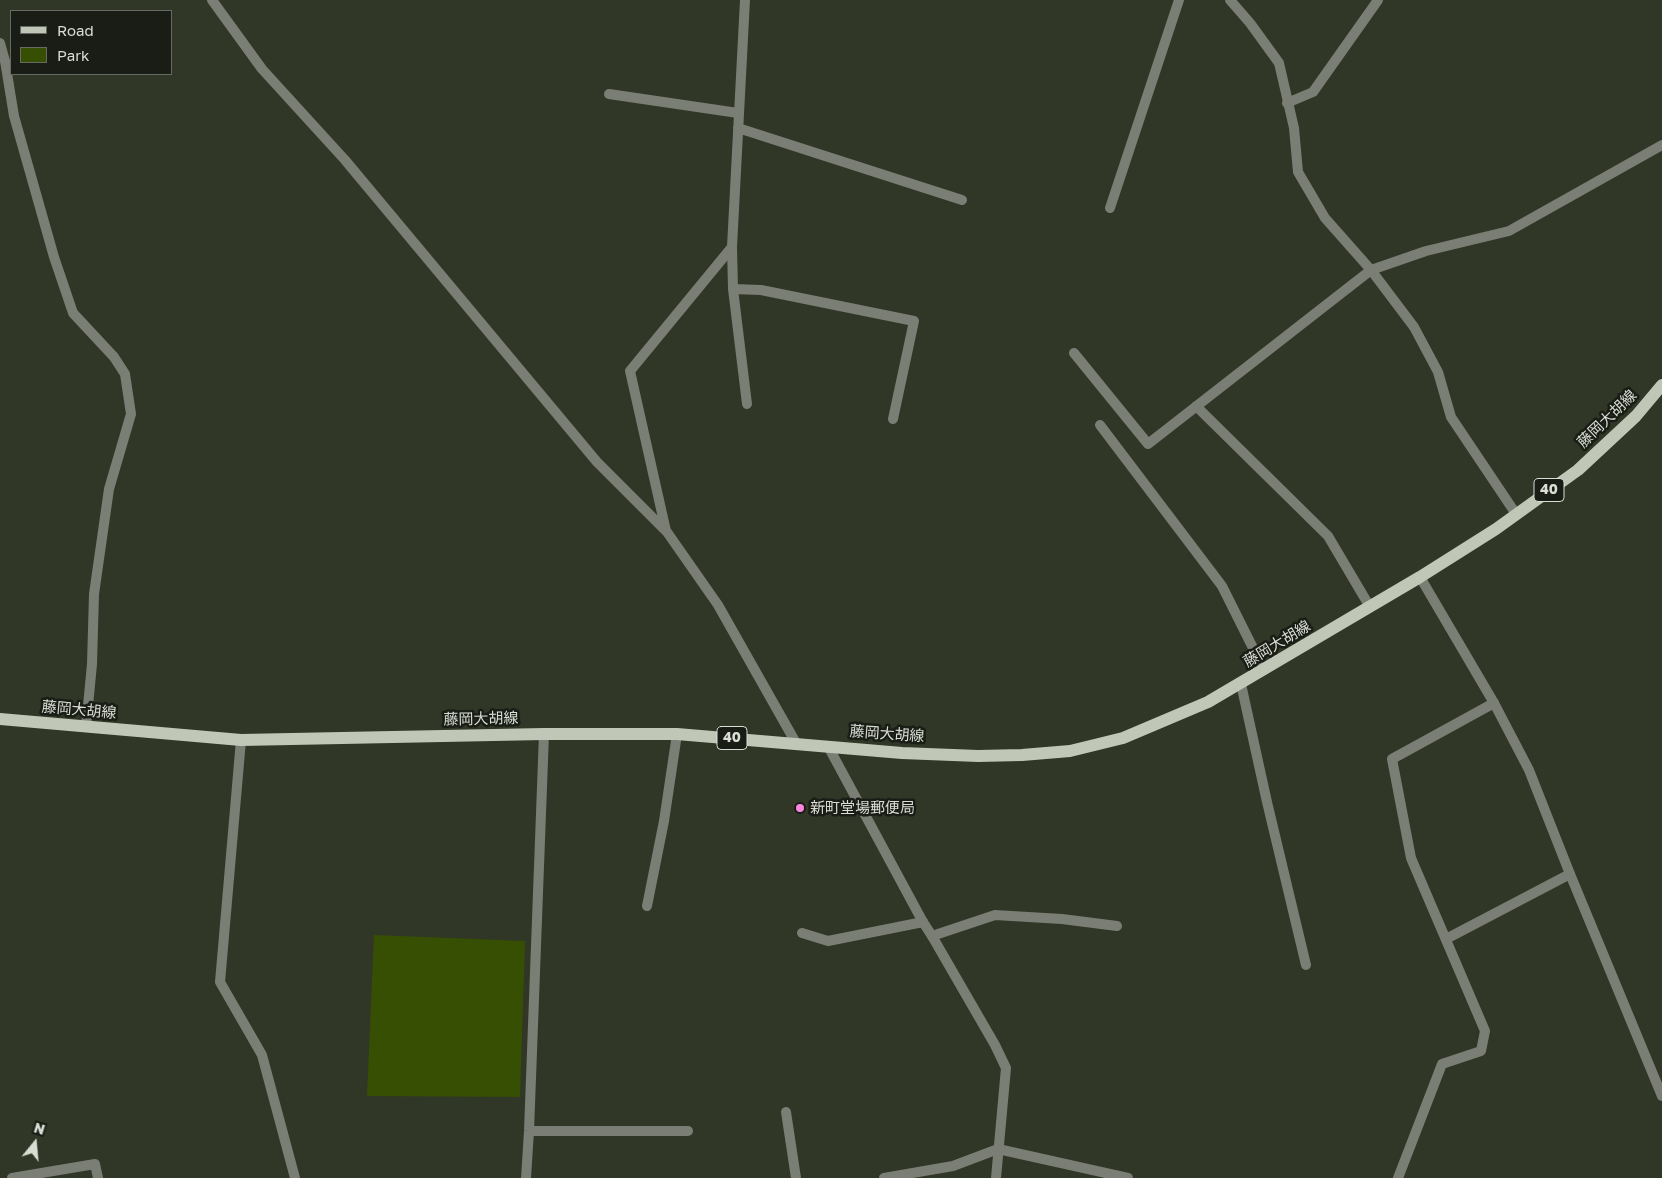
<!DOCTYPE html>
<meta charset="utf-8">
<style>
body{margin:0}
#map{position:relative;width:1662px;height:1178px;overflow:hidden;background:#303726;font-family:"Golos Text",sans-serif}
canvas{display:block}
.legend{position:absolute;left:10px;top:10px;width:162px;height:65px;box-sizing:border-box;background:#1a1d16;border:1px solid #666a62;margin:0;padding:6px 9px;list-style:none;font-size:15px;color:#d9ded3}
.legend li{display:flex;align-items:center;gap:10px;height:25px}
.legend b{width:25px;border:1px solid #666a62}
.north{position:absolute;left:10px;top:1118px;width:50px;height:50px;-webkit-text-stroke:4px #1a1d16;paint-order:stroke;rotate:17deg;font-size:14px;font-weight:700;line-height:20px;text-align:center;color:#d9ded3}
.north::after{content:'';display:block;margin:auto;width:18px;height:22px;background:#d9ded3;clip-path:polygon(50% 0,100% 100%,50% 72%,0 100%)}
</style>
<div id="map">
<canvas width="1662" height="1178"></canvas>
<ul class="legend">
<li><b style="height:6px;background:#c0c7b6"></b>Road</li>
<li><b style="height:14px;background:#374f03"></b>Park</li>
</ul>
<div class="north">N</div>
</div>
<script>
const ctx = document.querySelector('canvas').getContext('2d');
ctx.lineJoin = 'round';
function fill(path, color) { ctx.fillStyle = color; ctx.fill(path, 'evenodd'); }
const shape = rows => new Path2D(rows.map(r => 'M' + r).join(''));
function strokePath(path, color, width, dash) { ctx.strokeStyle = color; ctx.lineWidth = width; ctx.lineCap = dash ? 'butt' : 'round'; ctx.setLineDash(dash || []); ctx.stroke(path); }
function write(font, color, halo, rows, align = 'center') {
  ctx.font = font + ' "Golos Text","Noto Sans JP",sans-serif'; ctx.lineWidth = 5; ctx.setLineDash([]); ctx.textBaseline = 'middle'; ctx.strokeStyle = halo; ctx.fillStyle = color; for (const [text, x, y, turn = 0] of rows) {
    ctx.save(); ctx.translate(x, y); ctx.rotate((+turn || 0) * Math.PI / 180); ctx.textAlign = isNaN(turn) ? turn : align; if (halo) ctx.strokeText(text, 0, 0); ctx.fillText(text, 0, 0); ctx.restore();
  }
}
fill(shape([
 [374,935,525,941,520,1097,367,1096]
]), '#374f03');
strokePath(shape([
 [212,0,262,69,345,160,597,462,667,532,718,605,796,743],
 [0,43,5,61,14,116,54,257,73,313,114,357,125,374,131,414,109,489,94,594,92,664,86,727],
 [666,531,630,371,732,247],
 [1241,684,1267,802,1306,965],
 [828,746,923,922,932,936,995,1045,1006,1068,996,1178],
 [647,906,664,821,677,734],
 [1446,939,1570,874],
 [1398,1178,1442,1064,1481,1051,1485,1031,1411,858,1392,759,1494,703]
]), '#7a7e75', 10);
strokePath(shape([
 [745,0,732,247,733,289,747,404],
 [1230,0,1250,23,1279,63,1294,128,1298,172,1325,218,1371,270,1414,327,1438,372,1451,417,1516,514],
 [609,94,738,113],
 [1287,103,1313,92,1378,0],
 [738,128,962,200],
 [1110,208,1179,0],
 [733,289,761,290,914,321,893,419],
 [1074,353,1148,444,1371,270,1426,251,1509,231,1662,145],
 [1196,406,1328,536,1370,607],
 [1100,425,1222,586,1264,670],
 [1420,577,1494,703,1529,770,1570,874,1662,1096],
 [241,740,220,982,262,1055,295,1178],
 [802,933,828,941,923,922],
 [932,936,995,915,1062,919,1117,926],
 [786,1112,796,1178],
 [529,1131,688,1131],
 [12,1178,95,1164,98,1178],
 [526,1178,529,1131,544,734],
 [884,1178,953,1166,998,1149,1128,1178]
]), '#7a7e75', 10);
strokePath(shape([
 [0,719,241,740,544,734,677,734,902,753,978,756,1022,755,1070,751,1123,738,1208,702,1420,577,1496,529,1578,470,1636,416,1662,385]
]), '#c0c7b6', 12);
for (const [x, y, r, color] of [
 [800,808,5,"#fe86e1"]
]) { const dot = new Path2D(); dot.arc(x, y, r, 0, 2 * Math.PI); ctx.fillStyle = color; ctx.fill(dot); strokePath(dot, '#1a1d16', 2); }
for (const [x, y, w] of [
 [1549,490,30],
 [732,738,30]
]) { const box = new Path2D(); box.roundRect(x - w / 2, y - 11.5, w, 23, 4); ctx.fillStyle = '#1a1d16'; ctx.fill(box); strokePath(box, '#d9ded3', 1); }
write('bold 14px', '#d9ded3', null, [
 ["40",1549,490],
 ["40",732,738]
]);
write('15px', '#d9ded3', '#1a1d16', [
 ["藤岡大胡線",1607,419,-44],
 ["藤岡大胡線",1277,644,-31],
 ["藤岡大胡線",79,710,5],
 ["藤岡大胡線",481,719,-1],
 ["藤岡大胡線",887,734,4]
]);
write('15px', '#d9ded3', '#1a1d16', [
 ["新町堂場郵便局",810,808]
], 'left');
</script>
